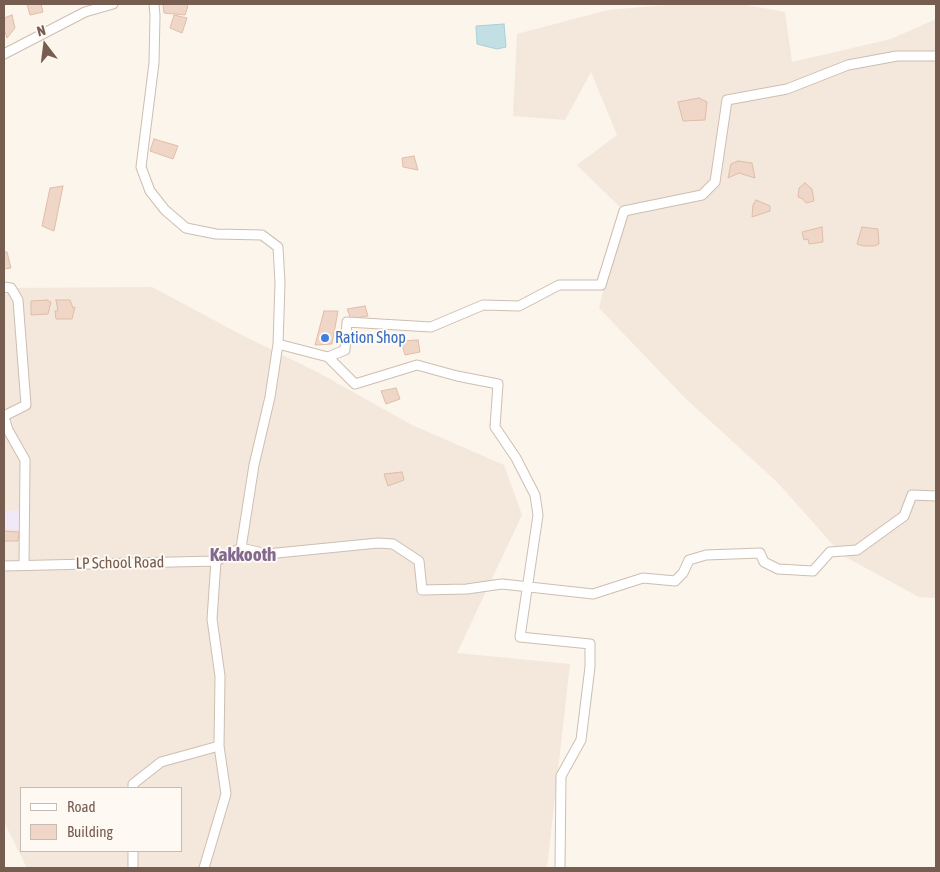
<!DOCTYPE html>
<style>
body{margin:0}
#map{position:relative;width:940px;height:872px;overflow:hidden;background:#fbf5ec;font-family:"Asap Condensed",sans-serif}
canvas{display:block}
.frame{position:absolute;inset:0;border:5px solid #765d50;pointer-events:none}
.legend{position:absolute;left:20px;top:787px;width:162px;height:65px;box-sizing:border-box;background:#fef9f3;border:1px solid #c8bbb2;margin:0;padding:6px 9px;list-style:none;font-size:15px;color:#765d50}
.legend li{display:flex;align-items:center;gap:10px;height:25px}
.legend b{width:25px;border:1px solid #c8bbb2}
.north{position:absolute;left:20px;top:20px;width:50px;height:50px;-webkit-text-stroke:4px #fef9f3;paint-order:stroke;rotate:345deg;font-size:14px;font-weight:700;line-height:20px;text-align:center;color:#765d50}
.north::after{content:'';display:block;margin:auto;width:18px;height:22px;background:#765d50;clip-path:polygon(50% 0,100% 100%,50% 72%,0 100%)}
</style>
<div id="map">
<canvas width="940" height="872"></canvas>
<div class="frame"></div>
<ul class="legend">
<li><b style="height:6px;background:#fff"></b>Road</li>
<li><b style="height:14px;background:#efd6c6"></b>Building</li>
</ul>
<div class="north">N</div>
</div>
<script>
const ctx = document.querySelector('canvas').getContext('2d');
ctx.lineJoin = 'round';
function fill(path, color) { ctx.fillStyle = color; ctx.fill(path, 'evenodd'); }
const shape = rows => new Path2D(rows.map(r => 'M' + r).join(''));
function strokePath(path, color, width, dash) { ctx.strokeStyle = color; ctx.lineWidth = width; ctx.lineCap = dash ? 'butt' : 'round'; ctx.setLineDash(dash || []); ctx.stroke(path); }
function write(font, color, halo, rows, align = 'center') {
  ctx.font = font + ' "Asap Condensed",sans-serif'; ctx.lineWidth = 4; ctx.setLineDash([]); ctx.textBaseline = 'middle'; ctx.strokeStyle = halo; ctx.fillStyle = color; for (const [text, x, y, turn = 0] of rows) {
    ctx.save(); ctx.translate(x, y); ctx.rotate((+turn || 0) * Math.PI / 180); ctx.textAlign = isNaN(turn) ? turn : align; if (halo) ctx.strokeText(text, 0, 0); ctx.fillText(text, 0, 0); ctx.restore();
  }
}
fill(shape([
 [678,4,742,4,785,12,792,62,891,39,936,19,936,598,919,597,842,555,777,482,685,398,599,308,624,211,577,165,617,135,591,72,565,120,513,116,517,34,608,10],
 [152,287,240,334,319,373,412,425,504,465,522,515,457,653,570,664,547,868,27,868,4,822,4,288],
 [21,788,181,788,181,851,21,851]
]), '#f3e8db');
fill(shape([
 [20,510,20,529,4,529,4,511]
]), '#f2e9f8');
const water = shape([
 [504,24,506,47,497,49,477,44,476,26,504,24]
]);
fill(water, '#c2e0e4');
strokePath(water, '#a9cfd5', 1);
const building = shape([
 [27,4,41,4,43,12,30,15,27,4],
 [163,4,185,4,188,6,185,15,164,13,163,4],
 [12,15,15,28,7,38,4,29,4,18,12,15],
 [174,15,187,18,182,33,170,28,174,15],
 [699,98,707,102,705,120,683,121,678,102,699,98],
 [154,139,178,146,173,159,150,151,154,139],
 [414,156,418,170,403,167,402,158,414,156],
 [738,161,752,163,755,178,739,173,728,178,731,164,738,161],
 [805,183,812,189,814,201,806,203,803,199,798,197,799,188,805,183],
 [63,186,54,231,42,226,50,188,63,186],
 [756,200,770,206,770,211,752,217,753,205,756,200],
 [822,227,823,242,809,244,808,239,804,240,802,232,822,227],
 [862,227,878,229,879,244,874,246,863,246,857,244,862,227],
 [4,252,7,252,11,268,4,269,4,252],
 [47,300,51,302,48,314,31,315,31,301,47,300],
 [56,300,70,300,73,308,75,307,72,319,56,319,55,311,58,311,56,300],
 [365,306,368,316,351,319,347,309,365,306],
 [324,311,338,311,332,344,315,345,324,311],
 [418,340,420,352,405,355,401,341,418,340],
 [396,388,400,399,386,404,381,391,396,388],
 [402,472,404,480,388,486,384,474,402,472],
 [4,531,19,532,18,541,4,541,4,531]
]);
fill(building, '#efd6c6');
strokePath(building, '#e0bda8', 1);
const street = shape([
 [154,4,155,16,154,63,141,167,150,191,165,210,186,228,216,234,262,235,278,247,280,283,278,344],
 [4,54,85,12,113,4],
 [4,287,11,288,18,300,26,405,4,416],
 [328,357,355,384,417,365,457,376,498,384,495,427,516,458,535,495,538,515,520,637,590,644,590,667,581,740,561,776,560,868],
 [4,417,8,430,25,460,24,565],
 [241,548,267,554,378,543,393,544,419,561,422,590,467,589,502,584,593,594,643,578,675,581,683,573,689,560,706,555,760,553,764,562,778,569,813,571,830,552,857,550,904,516,912,495,936,496],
 [4,566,216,561],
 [133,788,133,784,161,762,219,746,220,676,212,619,216,561,241,548,254,465,270,397,278,344,328,357,345,350,347,322,431,327,483,305,519,306,559,285,601,285,624,211,702,195,715,182,727,100,787,89,848,65,897,56,936,56],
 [133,851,133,868],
 [204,868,226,794,219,746]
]);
strokePath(street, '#cdbeb2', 11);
strokePath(street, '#fff', 9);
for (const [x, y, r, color] of [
 [325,338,5,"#3f7fe0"]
]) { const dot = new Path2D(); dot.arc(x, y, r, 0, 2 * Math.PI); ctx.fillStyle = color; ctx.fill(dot); strokePath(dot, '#fef9f3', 2); }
write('16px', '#366cbe', '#fef9f3', [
 ["Ration Shop",335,338]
], 'left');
write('16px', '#765d50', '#fef9f3', [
 ["LP School Road",120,563,-1]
]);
write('bold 19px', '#836890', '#fef9f3', [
 ["Kakkooth",243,555]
]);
</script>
